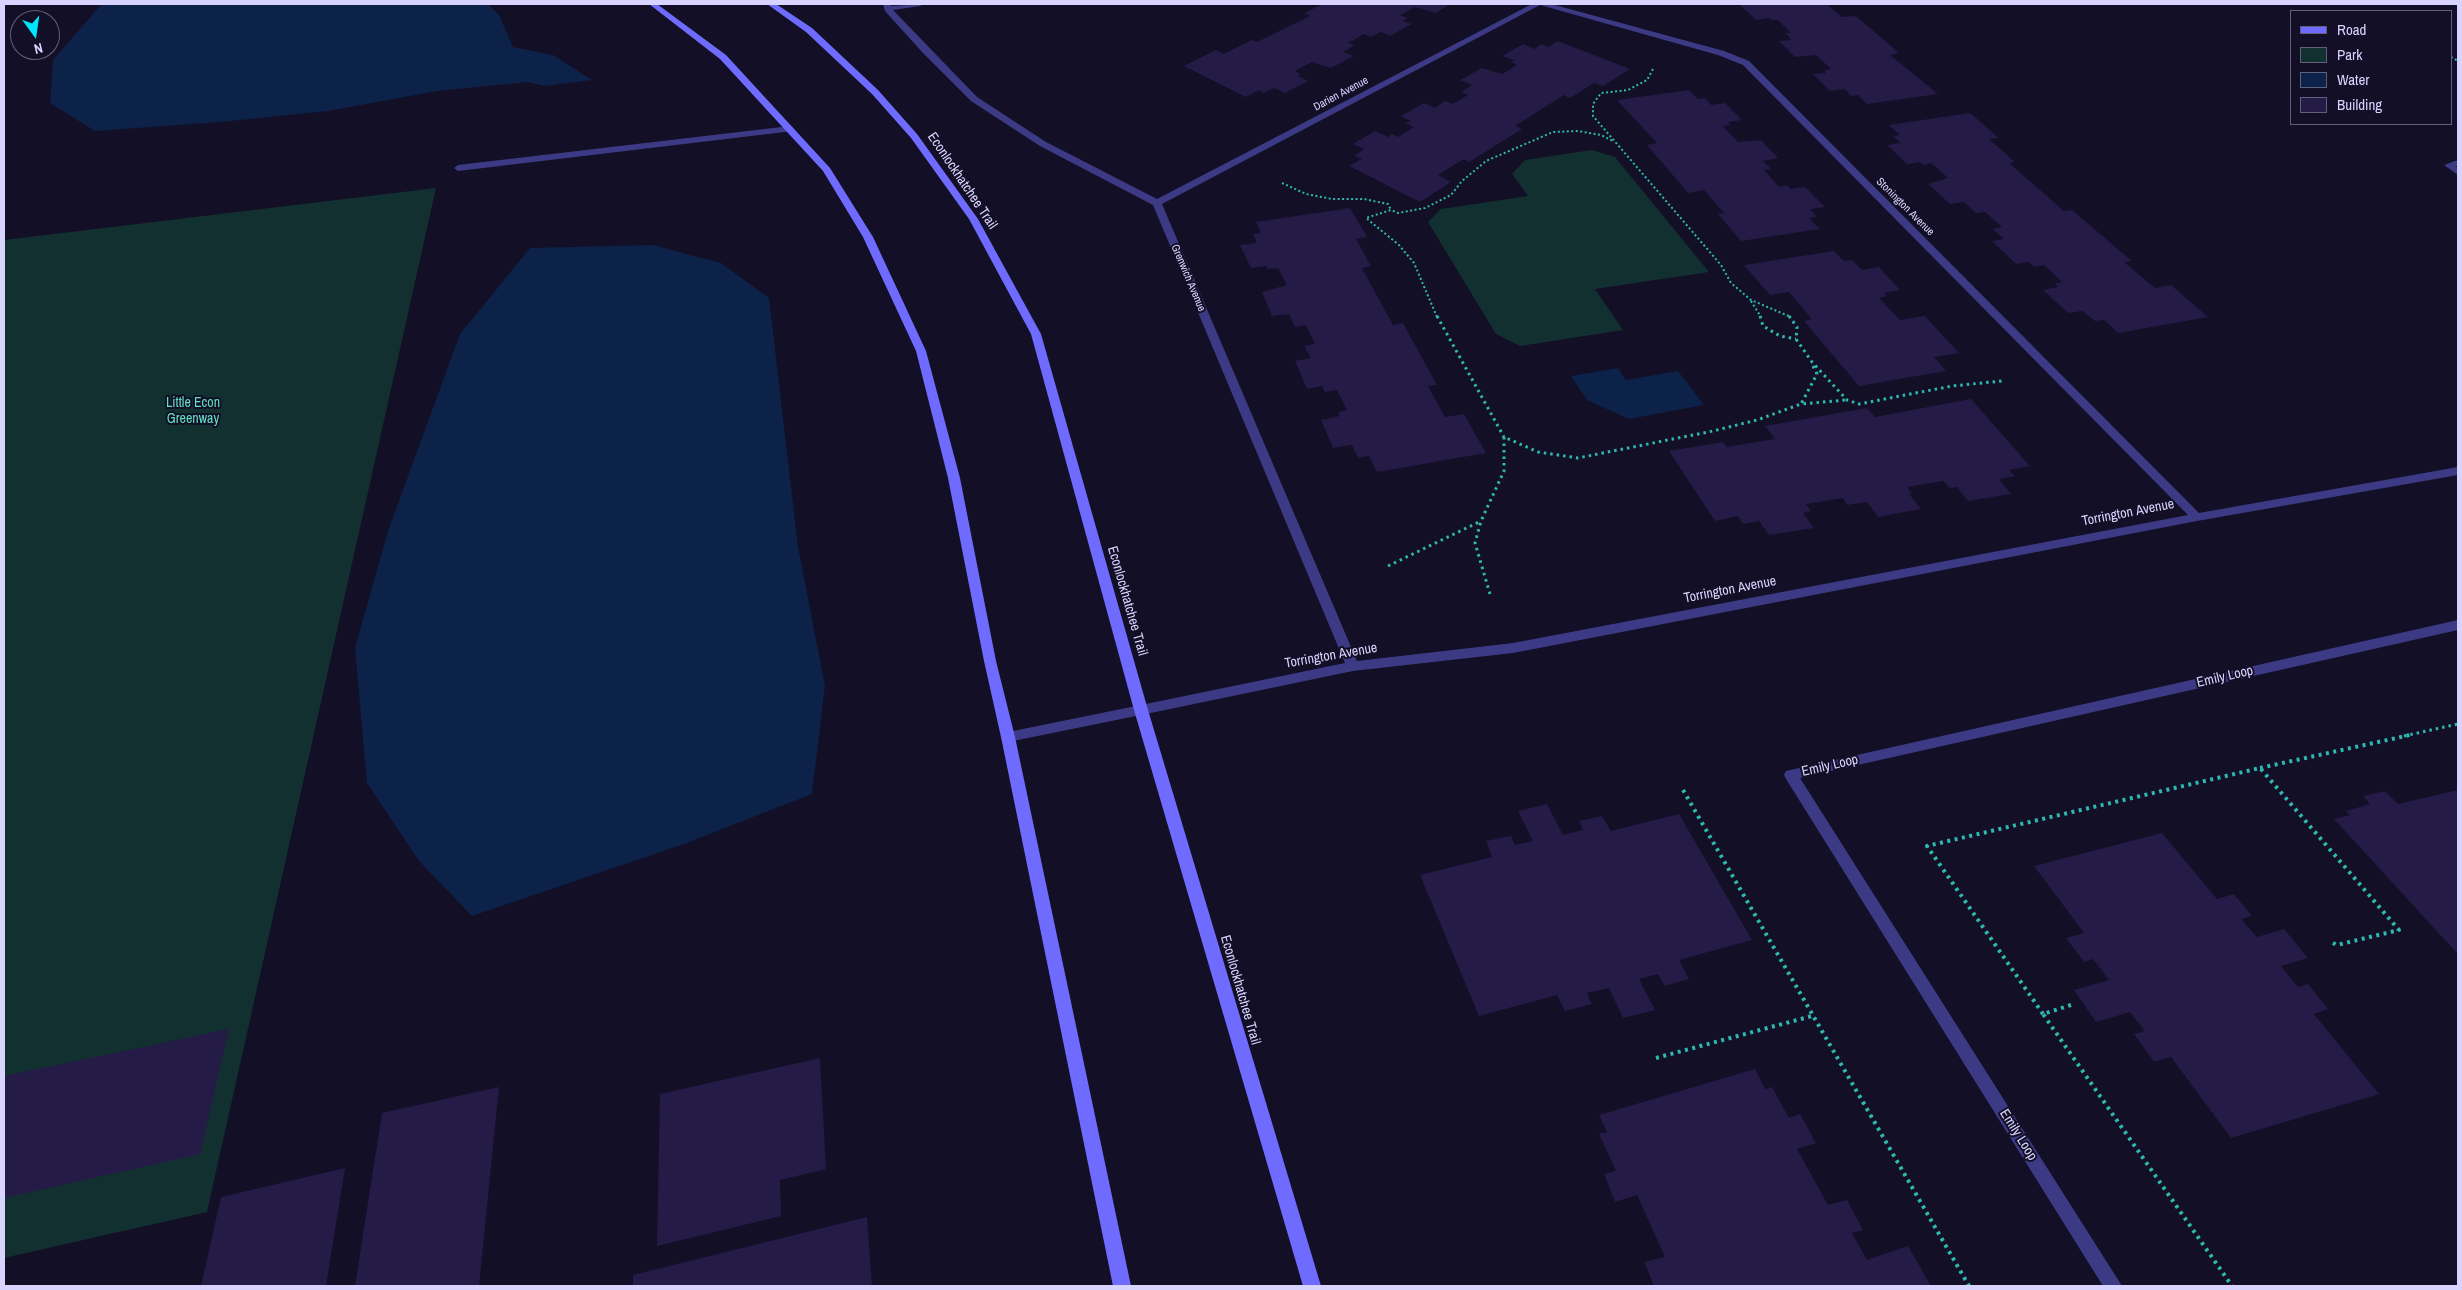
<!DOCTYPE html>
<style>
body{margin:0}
#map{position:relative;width:2462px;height:1290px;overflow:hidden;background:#130f26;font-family:"Archivo Narrow",sans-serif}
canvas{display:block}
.frame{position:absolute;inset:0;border:5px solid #d9d4ff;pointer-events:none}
.legend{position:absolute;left:2290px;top:10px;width:162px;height:115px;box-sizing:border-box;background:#130f26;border:1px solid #625e7d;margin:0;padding:6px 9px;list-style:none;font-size:15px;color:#d9d4ff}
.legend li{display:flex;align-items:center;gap:10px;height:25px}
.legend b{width:25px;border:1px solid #625e7d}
.north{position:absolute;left:10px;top:10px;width:50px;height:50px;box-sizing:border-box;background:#130f26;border:1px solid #625e7d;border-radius:50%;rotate:166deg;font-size:14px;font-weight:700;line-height:20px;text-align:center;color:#d9d4ff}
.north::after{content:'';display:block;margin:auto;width:18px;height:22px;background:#00e5ff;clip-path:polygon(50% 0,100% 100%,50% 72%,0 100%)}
</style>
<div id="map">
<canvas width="2462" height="1290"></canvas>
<div class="frame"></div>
<ul class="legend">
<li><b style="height:6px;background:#6f6bff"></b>Road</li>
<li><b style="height:14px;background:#12302f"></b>Park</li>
<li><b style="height:14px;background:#0c2248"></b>Water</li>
<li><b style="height:14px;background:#241b47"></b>Building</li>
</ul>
<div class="north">N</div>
</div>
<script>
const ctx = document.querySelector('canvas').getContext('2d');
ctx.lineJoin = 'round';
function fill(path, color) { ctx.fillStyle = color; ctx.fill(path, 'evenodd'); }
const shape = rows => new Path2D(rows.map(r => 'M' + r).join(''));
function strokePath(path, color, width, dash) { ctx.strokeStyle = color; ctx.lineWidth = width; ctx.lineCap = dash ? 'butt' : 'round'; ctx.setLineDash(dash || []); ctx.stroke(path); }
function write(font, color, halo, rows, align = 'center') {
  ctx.font = font + ' "Archivo Narrow",sans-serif'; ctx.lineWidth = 4; ctx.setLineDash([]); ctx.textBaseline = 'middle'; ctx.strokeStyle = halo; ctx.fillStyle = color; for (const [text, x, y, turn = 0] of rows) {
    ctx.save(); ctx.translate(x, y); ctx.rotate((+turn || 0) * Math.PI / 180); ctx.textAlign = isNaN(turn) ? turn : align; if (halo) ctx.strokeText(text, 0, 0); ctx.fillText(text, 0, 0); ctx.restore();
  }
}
fill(shape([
 [1592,150,1615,157,1709,272,1595,289,1623,330,1520,346,1496,334,1428,222,1441,209,1528,196,1512,174,1525,160],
 [436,188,207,1212,4,1258,4,240]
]), '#12302f');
fill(shape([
 [105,4,488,4,499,15,513,47,553,55,592,80,545,86,527,82,437,91,328,111,220,122,95,131,50,103,53,60,100,6],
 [653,245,721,263,769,298,798,547,825,686,812,794,684,844,472,916,419,861,367,783,355,648,388,531,460,334,530,248],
 [1618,368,1626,380,1678,371,1704,405,1629,419,1587,400,1571,376]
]), '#0c2248');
fill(shape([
 [1323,4,1451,4,1435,13,1415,7,1400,15,1407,18,1403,21,1412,24,1390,36,1381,32,1370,37,1364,34,1348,43,1355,45,1343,52,1354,56,1331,68,1312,62,1295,71,1301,74,1298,76,1308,81,1285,93,1274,88,1264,93,1259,90,1246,97,1184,66,1216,50,1223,54,1252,40,1257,42,1310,16,1304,13],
 [1754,4,1826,4,1842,17,1856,16,1899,53,1890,55,1938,94,1867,104,1858,95,1851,96,1845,89,1830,91,1813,74,1826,73,1824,70,1831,69,1816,55,1795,57,1779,41,1792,40,1785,33,1791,33,1778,20,1771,20,1769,18,1756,20,1740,5],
 [1558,41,1630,69,1603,86,1594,83,1570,98,1564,95,1515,126,1522,129,1469,162,1464,159,1438,175,1451,182,1420,202,1349,166,1362,159,1354,156,1364,149,1353,144,1375,131,1388,137,1392,134,1398,137,1414,127,1405,123,1411,121,1401,116,1424,103,1435,108,1445,101,1452,104,1468,95,1461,92,1472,85,1460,80,1482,68,1502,74,1517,65,1511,62,1514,60,1502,56,1523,44,1534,49,1542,44,1548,47],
 [1689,90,1698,99,1705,98,1711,105,1725,103,1742,120,1728,122,1730,125,1723,126,1738,142,1761,140,1778,158,1763,161,1771,169,1764,170,1779,187,1787,185,1790,189,1805,187,1825,207,1810,209,1817,217,1809,218,1820,229,1741,241,1718,214,1724,213,1704,190,1688,193,1647,145,1657,143,1617,100],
 [1970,113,1999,138,1989,139,2015,162,2009,163,2064,211,2072,210,2132,261,2124,262,2155,288,2171,285,2208,317,2118,333,2104,320,2095,321,2082,311,2068,313,2043,290,2058,287,2055,283,2062,282,2044,265,2034,267,2029,262,2016,264,1992,241,2004,239,1993,229,2002,227,1985,212,1976,213,1964,202,1950,204,1928,184,1948,178,1931,163,1923,165,1920,162,1907,164,1887,145,1901,143,1893,136,1900,135,1889,125],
 [1350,208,1367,237,1356,239,1371,266,1362,268,1393,325,1403,323,1437,385,1428,386,1445,417,1464,414,1486,453,1377,472,1369,456,1358,458,1352,445,1333,448,1321,420,1340,416,1338,412,1347,410,1337,390,1325,392,1322,386,1307,389,1295,361,1311,358,1304,346,1315,344,1306,325,1295,327,1289,314,1272,316,1262,292,1287,285,1278,268,1268,269,1266,266,1251,268,1240,245,1257,243,1253,234,1261,233,1256,222],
 [1834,251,1844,261,1852,260,1862,270,1879,267,1900,290,1884,293,1887,296,1879,298,1900,320,1925,316,1959,353,1934,357,1946,371,1859,386,1804,321,1812,319,1789,292,1770,295,1744,265],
 [1971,399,2030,466,2009,470,2015,476,1999,479,2011,494,1968,501,1957,487,1950,488,1943,481,1907,487,1912,494,1909,494,1921,509,1878,517,1867,502,1847,505,1843,498,1806,504,1811,511,1803,513,1814,528,1769,535,1759,521,1743,524,1738,516,1715,521,1669,451,1723,442,1727,447,1775,439,1765,426,1867,408,1875,417],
 [2458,790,2458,952,2456,952,2334,819,2350,815,2346,811,2370,804,2363,796,2385,791,2398,804],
 [1547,804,1563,835,1583,830,1579,821,1602,816,1611,831,1679,814,1752,940,1679,960,1689,979,1665,986,1658,974,1639,979,1655,1010,1623,1018,1609,988,1587,993,1592,1004,1565,1011,1557,995,1479,1016,1420,875,1492,857,1486,841,1511,836,1515,845,1533,841,1518,811],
 [2162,833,2217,899,2234,894,2252,916,2241,919,2257,937,2284,929,2308,958,2281,966,2298,987,2308,984,2328,1009,2314,1014,2379,1094,2231,1138,2171,1057,2154,1062,2134,1034,2145,1031,2130,1012,2096,1022,2074,990,2109,980,2093,959,2084,962,2066,938,2084,933,2034,866],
 [229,1029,200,1154,4,1198,4,1076],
 [820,1058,826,1169,780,1180,781,1216,657,1246,660,1094],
 [1755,1069,1765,1089,1772,1087,1789,1118,1800,1114,1816,1143,1797,1149,1828,1205,1847,1200,1863,1230,1852,1233,1867,1260,1908,1246,1931,1286,1654,1286,1644,1262,1665,1257,1637,1195,1615,1202,1604,1174,1616,1171,1599,1134,1607,1132,1599,1115],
 [499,1087,479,1286,355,1286,382,1113],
 [345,1168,326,1286,201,1286,221,1197],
 [867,1217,872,1286,633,1286,633,1275]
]), '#241b47');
strokePath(shape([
 [2451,57,2458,61],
 [1653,69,1647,80,1628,90,1601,93,1593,104,1593,116,1721,265,1731,283,1751,300,1791,317],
 [1282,183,1306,194,1332,199,1364,199,1388,204,1391,210],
 [1751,301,1761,317],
 [1437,317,1414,263,1399,245,1366,218,1391,210,1398,213,1425,208,1451,195,1462,181,1486,161,1553,132,1578,131,1601,135,1613,141]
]), '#2fb8b0', 2, [2, 2.5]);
strokePath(shape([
 [1437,316,1504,437],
 [1760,316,1763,326,1780,336,1796,339],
 [1789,316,1797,327,1796,339,1812,362,1847,400,1859,404,1952,386,2002,381],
 [1813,366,1817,374,1801,404,1846,400],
 [1388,566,1481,521],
 [1490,594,1475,543,1481,521,1504,471,1504,437,1538,452,1578,458,1713,431,1757,420,1801,404],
 [2404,736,2458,724]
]), '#2fb8b0', 3, [2.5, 4]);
strokePath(shape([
 [2260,768,2410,735],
 [1683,790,1969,1286],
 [2071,1005,2043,1014,2232,1286],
 [2043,1014,1927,846,2260,768,2399,930,2337,945,2331,942],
 [1656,1058,1812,1016]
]), '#2fb8b0', 4, [3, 4.5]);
fill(shape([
 [883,4,891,4,891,6,924,4,920,6,893,10,977,97,1046,142,1157,199,1532,4,1551,4,1724,51,1749,61,2199,513,2458,467,2458,475,2197,521,1513,653,1353,671,1141,715,1136,714,1134,710,1136,706,1141,705,1345,663,1153,205,1040,146,971,101,923,53,885,11,883,4],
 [1540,5,1718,55,1743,65,2188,515,1513,643,1357,661,1162,204,1540,5],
 [790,126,793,127,793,131,458,171,454,168,458,165,790,126],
 [2458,160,2458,166,2455,166,2458,168,2458,175,2444,165,2458,160],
 [2458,620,2458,630,1800,778,2122,1286,2103,1286,1786,779,1784,775,1786,771,2458,620]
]), '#3d3a85');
fill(shape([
 [1141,705,1146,706,1148,710,1146,714,1141,715,1008,742,1003,741,1001,737,1003,733,1008,732,1141,705]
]), '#3d3a85');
fill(shape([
 [649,4,657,4,726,55,830,168,873,237,926,351,960,478,996,661,1015,737,1131,1286,1113,1286,1001,737,984,661,948,478,916,351,863,237,823,171,720,59,649,4],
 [767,4,776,4,812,28,878,90,917,134,978,219,1041,334,1148,710,1321,1286,1303,1286,1134,710,1031,334,969,219,911,138,872,94,806,32,767,4]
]), '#6f6bff');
write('11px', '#d9d4ff', '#130f26', [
 ["Darien Avenue",1341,94,-28],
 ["Stonington Avenue",1905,207,45],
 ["Grenwich Avenue",1188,278,67]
]);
write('14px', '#d9d4ff', '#130f26', [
 ["Econlockhatchee Trail",962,181,56],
 ["Torrington Avenue",2128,513,-11],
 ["Torrington Avenue",1730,590,-11],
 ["Econlockhatchee Trail",1127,601,74],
 ["Torrington Avenue",1331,656,-10],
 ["Emily Loop",2225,677,-13],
 ["Emily Loop",1830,766,-13],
 ["Econlockhatchee Trail",1240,990,74],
 ["Emily Loop",2018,1135,58]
]);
write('14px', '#5fe0c0', '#130f26', [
 ["Little Econ",193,403],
 ["Greenway",193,419]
]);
</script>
